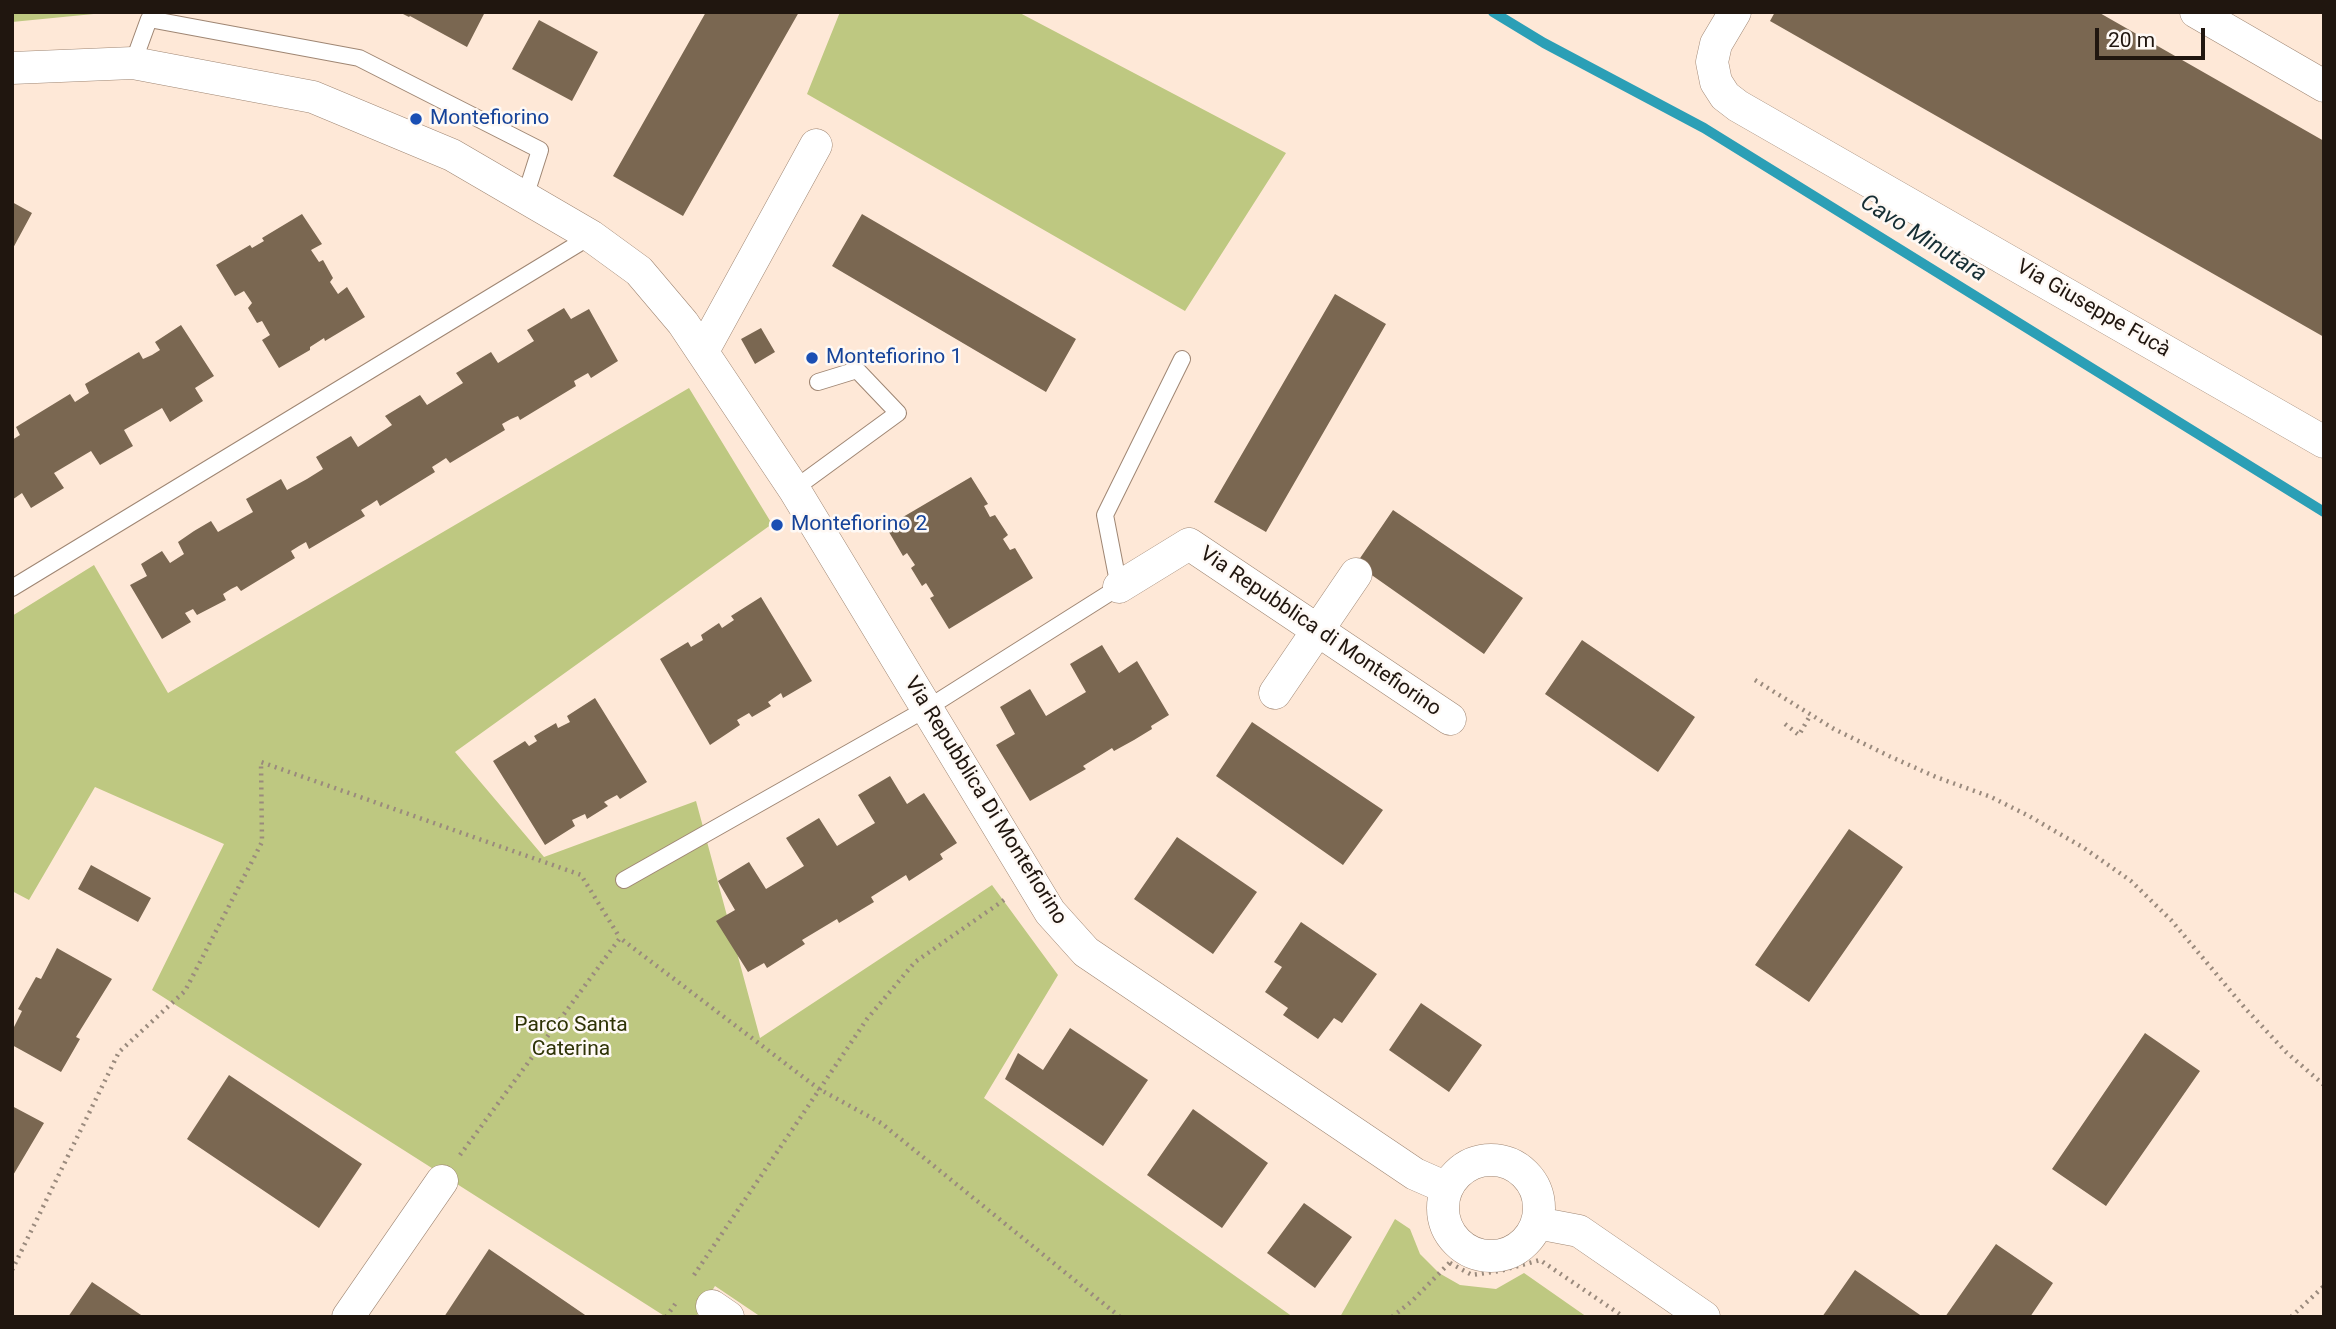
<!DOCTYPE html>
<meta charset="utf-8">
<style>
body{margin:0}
#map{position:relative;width:2336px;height:1329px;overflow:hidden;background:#fee8d7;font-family:Roboto,sans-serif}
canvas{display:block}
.frame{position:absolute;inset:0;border:14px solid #20160f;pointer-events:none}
.scale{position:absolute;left:2095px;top:28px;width:110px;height:32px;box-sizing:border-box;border:4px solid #20160f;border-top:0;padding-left:9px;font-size:21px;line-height:24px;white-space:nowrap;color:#20160f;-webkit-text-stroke:5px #fef9f5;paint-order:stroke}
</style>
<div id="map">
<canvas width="2336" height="1329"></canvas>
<div class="frame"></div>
<div class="scale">20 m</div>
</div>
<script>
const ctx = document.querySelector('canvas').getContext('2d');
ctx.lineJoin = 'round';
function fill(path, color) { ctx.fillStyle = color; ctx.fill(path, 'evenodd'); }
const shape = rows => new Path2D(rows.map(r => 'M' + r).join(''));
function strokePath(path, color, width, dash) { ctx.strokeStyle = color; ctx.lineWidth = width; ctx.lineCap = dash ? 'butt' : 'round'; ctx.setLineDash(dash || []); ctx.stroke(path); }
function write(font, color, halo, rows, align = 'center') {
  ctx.font = font + ' Roboto,sans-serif'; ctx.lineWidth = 5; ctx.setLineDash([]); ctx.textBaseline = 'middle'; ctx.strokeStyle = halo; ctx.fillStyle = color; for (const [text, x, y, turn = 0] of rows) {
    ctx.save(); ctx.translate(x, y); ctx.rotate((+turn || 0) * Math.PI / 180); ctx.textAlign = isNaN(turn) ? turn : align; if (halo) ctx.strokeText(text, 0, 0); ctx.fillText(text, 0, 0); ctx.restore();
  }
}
fill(shape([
 [12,12,114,12,12,22],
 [840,12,1018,12,1286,153,1185,311,807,94],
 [689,388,772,524,455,752,544,857,696,801,760,1038,992,885,1058,975,984,1098,1293,1317,761,1317,715,1286,696,1317,666,1317,152,990,224,844,95,787,29,900,12,891,12,616,94,565,168,693],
 [1395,1219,1410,1229,1420,1254,1439,1273,1460,1285,1496,1289,1524,1273,1587,1317,1340,1317]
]), '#bec881');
strokePath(shape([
 [1493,12,1544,43,1704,128,2324,512]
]), '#2b9fb6', 10);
fill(shape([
 [399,12,485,12,467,47,410,16,409,17],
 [706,12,799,12,683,216,613,176],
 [1775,12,2098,12,2324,141,2324,337,1770,21],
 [539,20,598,52,572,101,512,69],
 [12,202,32,213,12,250],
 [302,214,322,244,311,250,319,262,323,260,333,278,330,282,338,294,347,287,365,317,325,341,324,338,310,347,310,350,279,368,262,340,270,335,262,321,257,323,248,308,252,303,244,291,235,296,216,265,250,245,252,248,264,241,262,238],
 [862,214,1076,339,1046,392,832,266],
 [1335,294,1386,324,1266,532,1214,502],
 [564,308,571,319,589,309,618,361,591,378,588,373,574,381,576,386,520,420,518,416,511,419,502,424,505,430,450,463,446,458,440,462,432,467,435,472,380,506,377,500,371,504,361,510,365,516,309,549,306,542,299,546,291,551,295,558,241,591,237,586,231,589,223,594,226,600,197,615,193,609,185,613,191,622,162,639,130,585,147,576,141,564,162,551,170,563,184,554,178,542,194,531,211,521,218,532,253,512,246,499,281,479,287,490,307,479,323,469,316,457,351,436,358,447,392,425,385,416,420,395,427,405,463,383,456,373,491,352,498,363,534,341,527,330],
 [181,325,214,376,195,388,203,401,170,422,162,408,124,430,133,446,100,465,91,451,54,473,64,488,31,508,22,493,12,500,12,440,20,435,16,427,70,394,75,402,89,393,85,384,139,352,143,359,152,355,160,350,155,342],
 [761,328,775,352,755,364,741,339],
 [971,477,988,504,984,506,990,517,995,515,1008,535,1003,539,1010,550,1015,548,1033,578,949,629,930,598,934,596,926,583,922,586,911,568,915,565,907,553,903,556,886,527],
 [1393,510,1523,598,1484,654,1356,564],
 [761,597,812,681,783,698,781,693,768,702,771,706,752,717,749,713,737,720,740,725,710,745,660,659,688,642,691,647,703,640,701,635,719,623,722,628,734,620,731,616],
 [1582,640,1695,717,1658,772,1545,694],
 [1102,645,1119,673,1137,661,1169,715,1151,726,1152,729,1134,740,1114,751,1112,748,1083,766,1086,769,1030,801,996,745,1015,734,1000,707,1030,689,1046,716,1086,692,1070,664],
 [595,698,647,782,620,799,617,795,604,802,608,806,587,819,585,814,572,820,575,826,545,845,493,761,525,741,529,746,537,741,534,736,556,723,558,728,570,722,567,716],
 [1252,722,1383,810,1343,865,1216,776],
 [890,776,907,804,924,793,957,843,940,854,943,859,909,881,906,875,871,897,874,902,839,923,837,919,802,940,805,944,767,968,764,963,748,972,716,921,735,910,718,881,749,862,766,889,786,877,804,866,786,838,819,818,837,846,875,823,858,795],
 [1849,829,1903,867,1809,1002,1755,965],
 [1177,837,1257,892,1213,954,1134,899],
 [91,865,151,898,138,922,78,889],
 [1301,922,1377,974,1342,1023,1334,1018,1318,1039,1283,1015,1288,1008,1265,992,1282,967,1274,962],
 [57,948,112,979,76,1037,80,1039,61,1072,12,1045,12,1031,22,1011,18,1009,36,977,41,979],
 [1421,1003,1482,1045,1449,1092,1389,1050],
 [1070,1028,1148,1080,1103,1146,1005,1079,1018,1053,1043,1070],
 [2145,1033,2200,1071,2106,1206,2052,1169],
 [229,1075,362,1164,319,1228,187,1139],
 [12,1106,44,1123,12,1177],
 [1193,1109,1268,1163,1222,1228,1147,1175],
 [1304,1203,1352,1237,1315,1288,1267,1253],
 [1996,1244,2053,1283,2030,1317,1945,1317],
 [489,1249,588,1317,444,1317],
 [1855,1270,1923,1317,1822,1317],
 [92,1282,144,1317,68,1317]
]), '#7a6751');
const service = shape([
 [133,63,149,19,359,58,540,150,525,197],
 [794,489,898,413,857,370,818,382],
 [12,588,591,236],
 [624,880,926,709,1119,587,1105,515,1182,359]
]);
const minor = shape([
 [1735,12,1716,44,1712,62,1716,82,1725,96,1738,106,2324,442],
 [2196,12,2324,86],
 [12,68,133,63,313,97,452,155,591,236,639,271,683,323,794,489,1050,912,1086,952,1415,1174,1447,1188],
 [703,351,816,145],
 [1119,587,1189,544,1450,719],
 [1275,693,1356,574],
 '1443 1208a48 48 0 1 1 96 0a48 48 0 1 1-96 0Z',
 [1537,1223,1579,1231,1704,1317],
 [712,1306,728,1317],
 [348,1317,442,1181]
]);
strokePath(service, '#9f8673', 18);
strokePath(minor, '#9f8673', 33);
strokePath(shape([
 [1755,680,1834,729,1889,756,1936,777,1991,797,2029,816,2084,848,2131,881,2171,920,2244,1007,2286,1052,2324,1085],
 [1785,724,1799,735,1811,714],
 [460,1155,620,938,819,1089,881,1123,1120,1317],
 [1450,1263,1472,1275,1500,1271,1540,1260,1624,1317],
 [12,1270,119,1052,185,991,262,842,261,762,581,875,620,938],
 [694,1275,867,1019,915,962,1004,900],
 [666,1317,678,1300],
 [1392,1317,1412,1301,1464,1248],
 [2291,1317,2324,1286]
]), '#9a8a7d', 4.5, [2, 5]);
strokePath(service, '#fff', 16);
strokePath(minor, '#fff', 32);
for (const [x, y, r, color] of [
 [416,119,7,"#1a4fb4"],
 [812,358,7,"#1a4fb4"],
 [777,525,7,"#1a4fb4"]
]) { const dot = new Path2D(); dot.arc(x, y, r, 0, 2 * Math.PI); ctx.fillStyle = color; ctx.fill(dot); strokePath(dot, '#fef9f5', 2.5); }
write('21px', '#164399', '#fef9f5', [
 ["Montefiorino",430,119],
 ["Montefiorino 1",826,358],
 ["Montefiorino 2",791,525]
], 'left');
write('21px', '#20160f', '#fef9f5', [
 ["Via Giuseppe Fucà",2093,309,30],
 ["Via Repubblica di Montefiorino",1320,632,34],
 ["Via Repubblica Di Montefiorino",985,801,58]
]);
write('21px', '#2e3305', '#fef9f5', [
 ["Parco Santa",571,1026],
 ["Caterina",571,1050]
]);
write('italic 23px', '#162e34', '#fef9f5', [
 ["Cavo Minutara",1923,239,32]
]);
</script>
